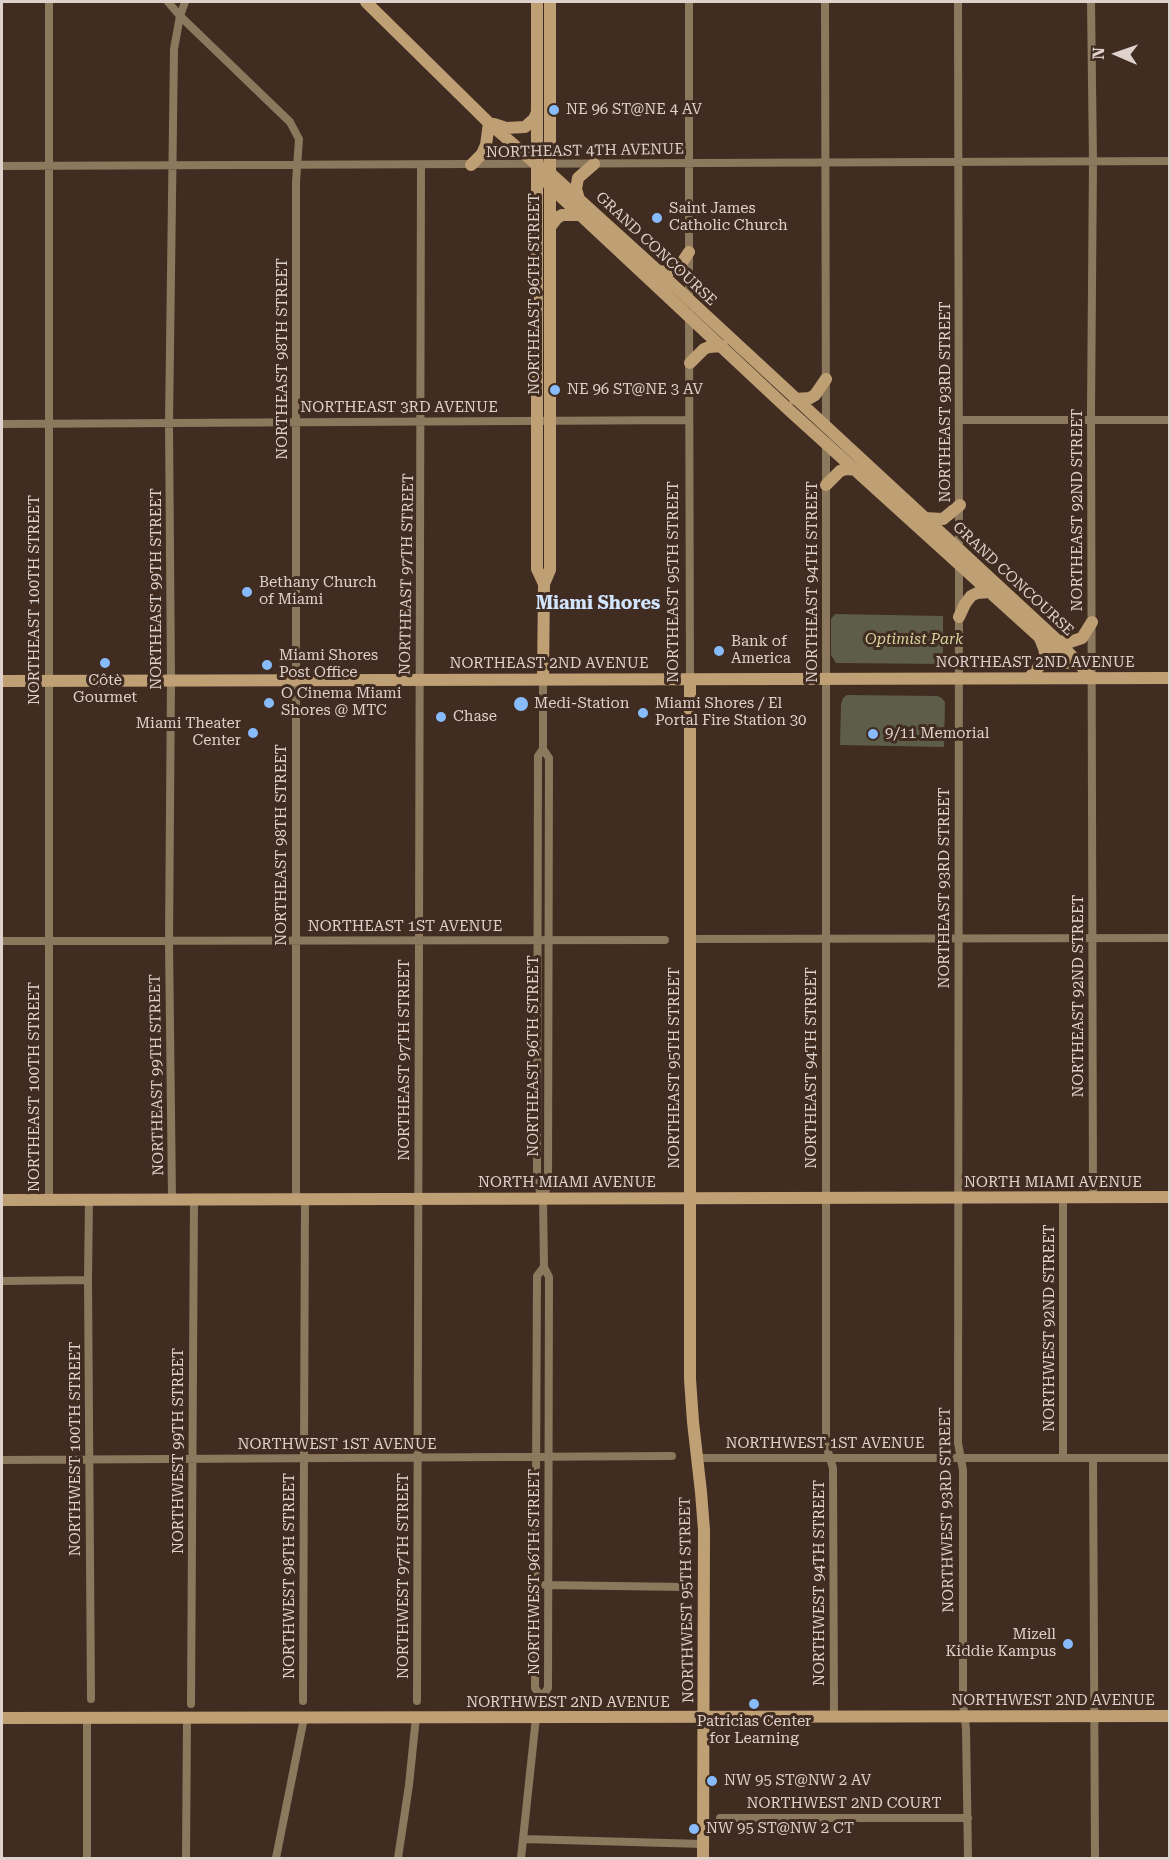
<!DOCTYPE html>
<meta charset="utf-8">
<style>
body{margin:0}
#map{position:relative;width:1171px;height:1860px;overflow:hidden;background:#412c22;font-family:"Roboto Serif",serif}
canvas{display:block}
.frame{position:absolute;inset:0;border:3px solid #dfd1cb;pointer-events:none}
.north{position:absolute;left:1087px;top:24px;width:60px;height:60px;-webkit-text-stroke:4px #412c22;paint-order:stroke;rotate:272deg;font-size:16px;font-weight:700;line-height:24px;text-align:center;color:#dfd1cb}
.north::after{content:'';display:block;margin:auto;width:21px;height:27px;background:#dfd1cb;clip-path:polygon(50% 0,100% 100%,50% 72%,0 100%)}
</style>
<div id="map">
<canvas width="1171" height="1860"></canvas>
<div class="frame"></div>
<div class="north">N</div>
</div>
<script>
const ctx = document.querySelector('canvas').getContext('2d');
ctx.lineJoin = 'round';
function fill(path, color) { ctx.fillStyle = color; ctx.fill(path, 'evenodd'); }
const shape = rows => new Path2D(rows.map(r => 'M' + r).join(''));
function strokePath(path, color, width, dash) { ctx.strokeStyle = color; ctx.lineWidth = width; ctx.lineCap = dash ? 'butt' : 'round'; ctx.setLineDash(dash || []); ctx.stroke(path); }
function write(font, color, halo, rows, align = 'center') {
  ctx.font = font + ' "Roboto Serif",serif'; ctx.lineWidth = 6; ctx.setLineDash([]); ctx.textBaseline = 'middle'; ctx.strokeStyle = halo; ctx.fillStyle = color; for (const [text, x, y, turn = 0] of rows) {
    ctx.save(); ctx.translate(x, y); ctx.rotate((+turn || 0) * Math.PI / 180); ctx.textAlign = isNaN(turn) ? turn : align; if (halo) ctx.strokeText(text, 0, 0); ctx.fillText(text, 0, 0); ctx.restore();
  }
}
fill(shape([
 [835,614,943,616,943,664,836,663,831,655,831,619],
 [847,695,937,696,942,698,945,702,944,747,840,745,841,704,843,698]
]), '#5d5d4a');
strokePath(shape([
 [49,2,49,1200],
 [168,2,180,16,290,122,299,139,296,182,296,1199],
 [689,2,689,301],
 [825,2,826,428],
 [958,2,959,551],
 [1091,2,1093,161,1091,411,1093,1198],
 [2,166,1170,161],
 [689,314,690,679],
 [960,420,1170,420],
 [2,424,689,420],
 [826,441,826,1445,833,1468,834,1717],
 [959,564,958,1443,963,1470,963,1703,966,1729,968,1858],
 [543,679,543,749,549,758,548,1184,543,1198,544,1267,549,1277,548,1688,544,1694,539,1694,535,1688,537,1276,544,1267],
 [543,749,538,756,537,1184,543,1198],
 [690,939,1170,938],
 [2,941,665,940],
 [89,1199,88,1280,91,1699],
 [172,1199,169,941,171,680,169,423,174,49,180,16,185,2],
 [2,1281,88,1280],
 [697,1458,1170,1458],
 [1063,1458,1063,1198],
 [1093,1458,1095,1858],
 [2,1460,672,1456],
 [545,1585,685,1587],
 [303,1701,305,1199],
 [417,1701,421,165],
 [191,1704,194,1199],
 [720,1818,968,1818],
 [523,1839,703,1844],
 [87,1858,87,1718],
 [186,1858,187,1718],
 [276,1858,304,1718],
 [398,1858,409,1785,416,1717],
 [521,1858,536,1717]
]), '#8c785d', 8);
strokePath(shape([
 [366,2,489,123,537,165,550,173,658,271,1058,641,1092,678],
 [537,2,537,569,544,584,543,679],
 [494,124,506,128,525,127,534,119,537,112],
 [471,165,482,154,486,145,489,123],
 [539,167,550,187,558,194,789,410,1068,663],
 [579,199,576,189,578,178,594,164],
 [550,227,557,218,562,215,580,215],
 [658,271,667,272,679,267,689,252],
 [690,363,704,349,709,347,722,346],
 [795,399,810,398,815,395,826,379],
 [826,485,840,471,846,469,858,470],
 [925,518,943,519,960,505],
 [544,584,550,570,550,2],
 [959,617,965,604,971,596,977,593,990,592],
 [1058,641,1070,642,1082,638,1092,622],
 [1029,678,1044,661,1045,651,1040,638],
 [690,679,690,1379,693,1422,701,1492,704,1530,703,1858],
 [2,681,1170,678],
 [2,1200,1170,1197],
 [2,1718,1170,1716]
]), '#bfa074', 12);
for (const [x, y, r, color] of [
 [554,110,6,"#87bbfb"],
 [657,218,6,"#87bbfb"],
 [555,390,6,"#87bbfb"],
 [247,592,6,"#87bbfb"],
 [719,651,6,"#87bbfb"],
 [105,663,6,"#87bbfb"],
 [267,665,6,"#87bbfb"],
 [269,703,6,"#87bbfb"],
 [521,704,8,"#87bbfb"],
 [643,713,6,"#87bbfb"],
 [441,717,6,"#87bbfb"],
 [253,733,6,"#87bbfb"],
 [873,734,6,"#87bbfb"],
 [1068,1644,6,"#87bbfb"],
 [754,1704,6,"#87bbfb"],
 [712,1781,6,"#87bbfb"],
 [694,1829,6,"#87bbfb"]
]) { const dot = new Path2D(); dot.arc(x, y, r, 0, 2 * Math.PI); ctx.fillStyle = color; ctx.fill(dot); strokePath(dot, '#412c22', 2); }
write('15px', '#dfd1cb', '#412c22', [
 ["NE 96 ST@NE 4 AV",566,110],
 ["Saint James",669,209],
 ["Catholic Church",669,226],
 ["NE 96 ST@NE 3 AV",567,390],
 ["Bethany Church",259,583],
 ["of Miami",259,600],
 ["Bank of",731,642],
 ["America",731,659],
 ["Miami Shores",279,656],
 ["Post Office",279,673],
 ["Côtè",105,681,"center"],
 ["Gourmet",105,698,"center"],
 ["O Cinema Miami",281,694],
 ["Shores @ MTC",281,711],
 ["Medi-Station",534,704],
 ["Miami Shores / El",655,704],
 ["Portal Fire Station 30",655,721],
 ["Chase",453,717],
 ["Miami Theater",241,724,"right"],
 ["Center",241,741,"right"],
 ["9/11 Memorial",885,734],
 ["Mizell",1056,1635,"right"],
 ["Kiddie Kampus",1056,1652,"right"],
 ["Patricias Center",754,1722,"center"],
 ["for Learning",754,1739,"center"],
 ["NW 95 ST@NW 2 AV",724,1781],
 ["NW 95 ST@NW 2 CT",706,1829]
], 'left');
write('15px', '#dfd1cb', '#412c22', [
 ["NORTHEAST 4TH AVENUE",585,151,-1],
 ["GRAND CONCOURSE",656,249,43],
 ["NORTHEAST 96TH STREET",535,294,-90],
 ["NORTHEAST 98TH STREET",283,359,-90],
 ["NORTHEAST 93RD STREET",946,402,-90],
 ["NORTHEAST 3RD AVENUE",399,408],
 ["NORTHEAST 92ND STREET",1078,510,-90],
 ["NORTHEAST 97TH STREET",407,574,-89],
 ["GRAND CONCOURSE",1013,579,43],
 ["NORTHEAST 95TH STREET",674,582,-90],
 ["NORTHEAST 94TH STREET",813,582,-90],
 ["NORTHEAST 99TH STREET",157,589,-90],
 ["NORTHEAST 100TH STREET",35,600,-90],
 ["NORTHEAST 2ND AVENUE",1035,663],
 ["NORTHEAST 2ND AVENUE",549,664],
 ["NORTHEAST 98TH STREET",282,845,-90],
 ["NORTHEAST 93RD STREET",945,888,-90],
 ["NORTHEAST 1ST AVENUE",405,927],
 ["NORTHEAST 92ND STREET",1079,996,-90],
 ["NORTHEAST 96TH STREET",534,1056,-90],
 ["NORTHEAST 97TH STREET",405,1060,-90],
 ["NORTHEAST 95TH STREET",675,1068,-90],
 ["NORTHEAST 94TH STREET",812,1068,-90],
 ["NORTHEAST 99TH STREET",157,1075,-91],
 ["NORTHEAST 100TH STREET",35,1087,-90],
 ["NORTH MIAMI AVENUE",567,1183],
 ["NORTH MIAMI AVENUE",1053,1183],
 ["NORTHWEST 92ND STREET",1050,1328,-90],
 ["NORTHWEST 1ST AVENUE",825,1444],
 ["NORTHWEST 1ST AVENUE",337,1445],
 ["NORTHWEST 100TH STREET",76,1449,-90],
 ["NORTHWEST 99TH STREET",179,1451,-90],
 ["NORTHWEST 93RD STREET",947,1510,-91],
 ["NORTHWEST 96TH STREET",535,1572,-90],
 ["NORTHWEST 98TH STREET",290,1576,-90],
 ["NORTHWEST 97TH STREET",404,1576,-90],
 ["NORTHWEST 94TH STREET",820,1583,-90],
 ["NORTHWEST 95TH STREET",687,1600,-91],
 ["NORTHWEST 2ND AVENUE",1053,1701],
 ["NORTHWEST 2ND AVENUE",568,1703],
 ["NORTHWEST 2ND COURT",844,1804]
]);
write('italic 15px', '#d6d49d', '#412c22', [
 ["Optimist Park",914,640]
]);
write('bold 18px', '#d1e5fe', '#412c22', [
 ["Miami Shores",598,604]
]);
</script>
